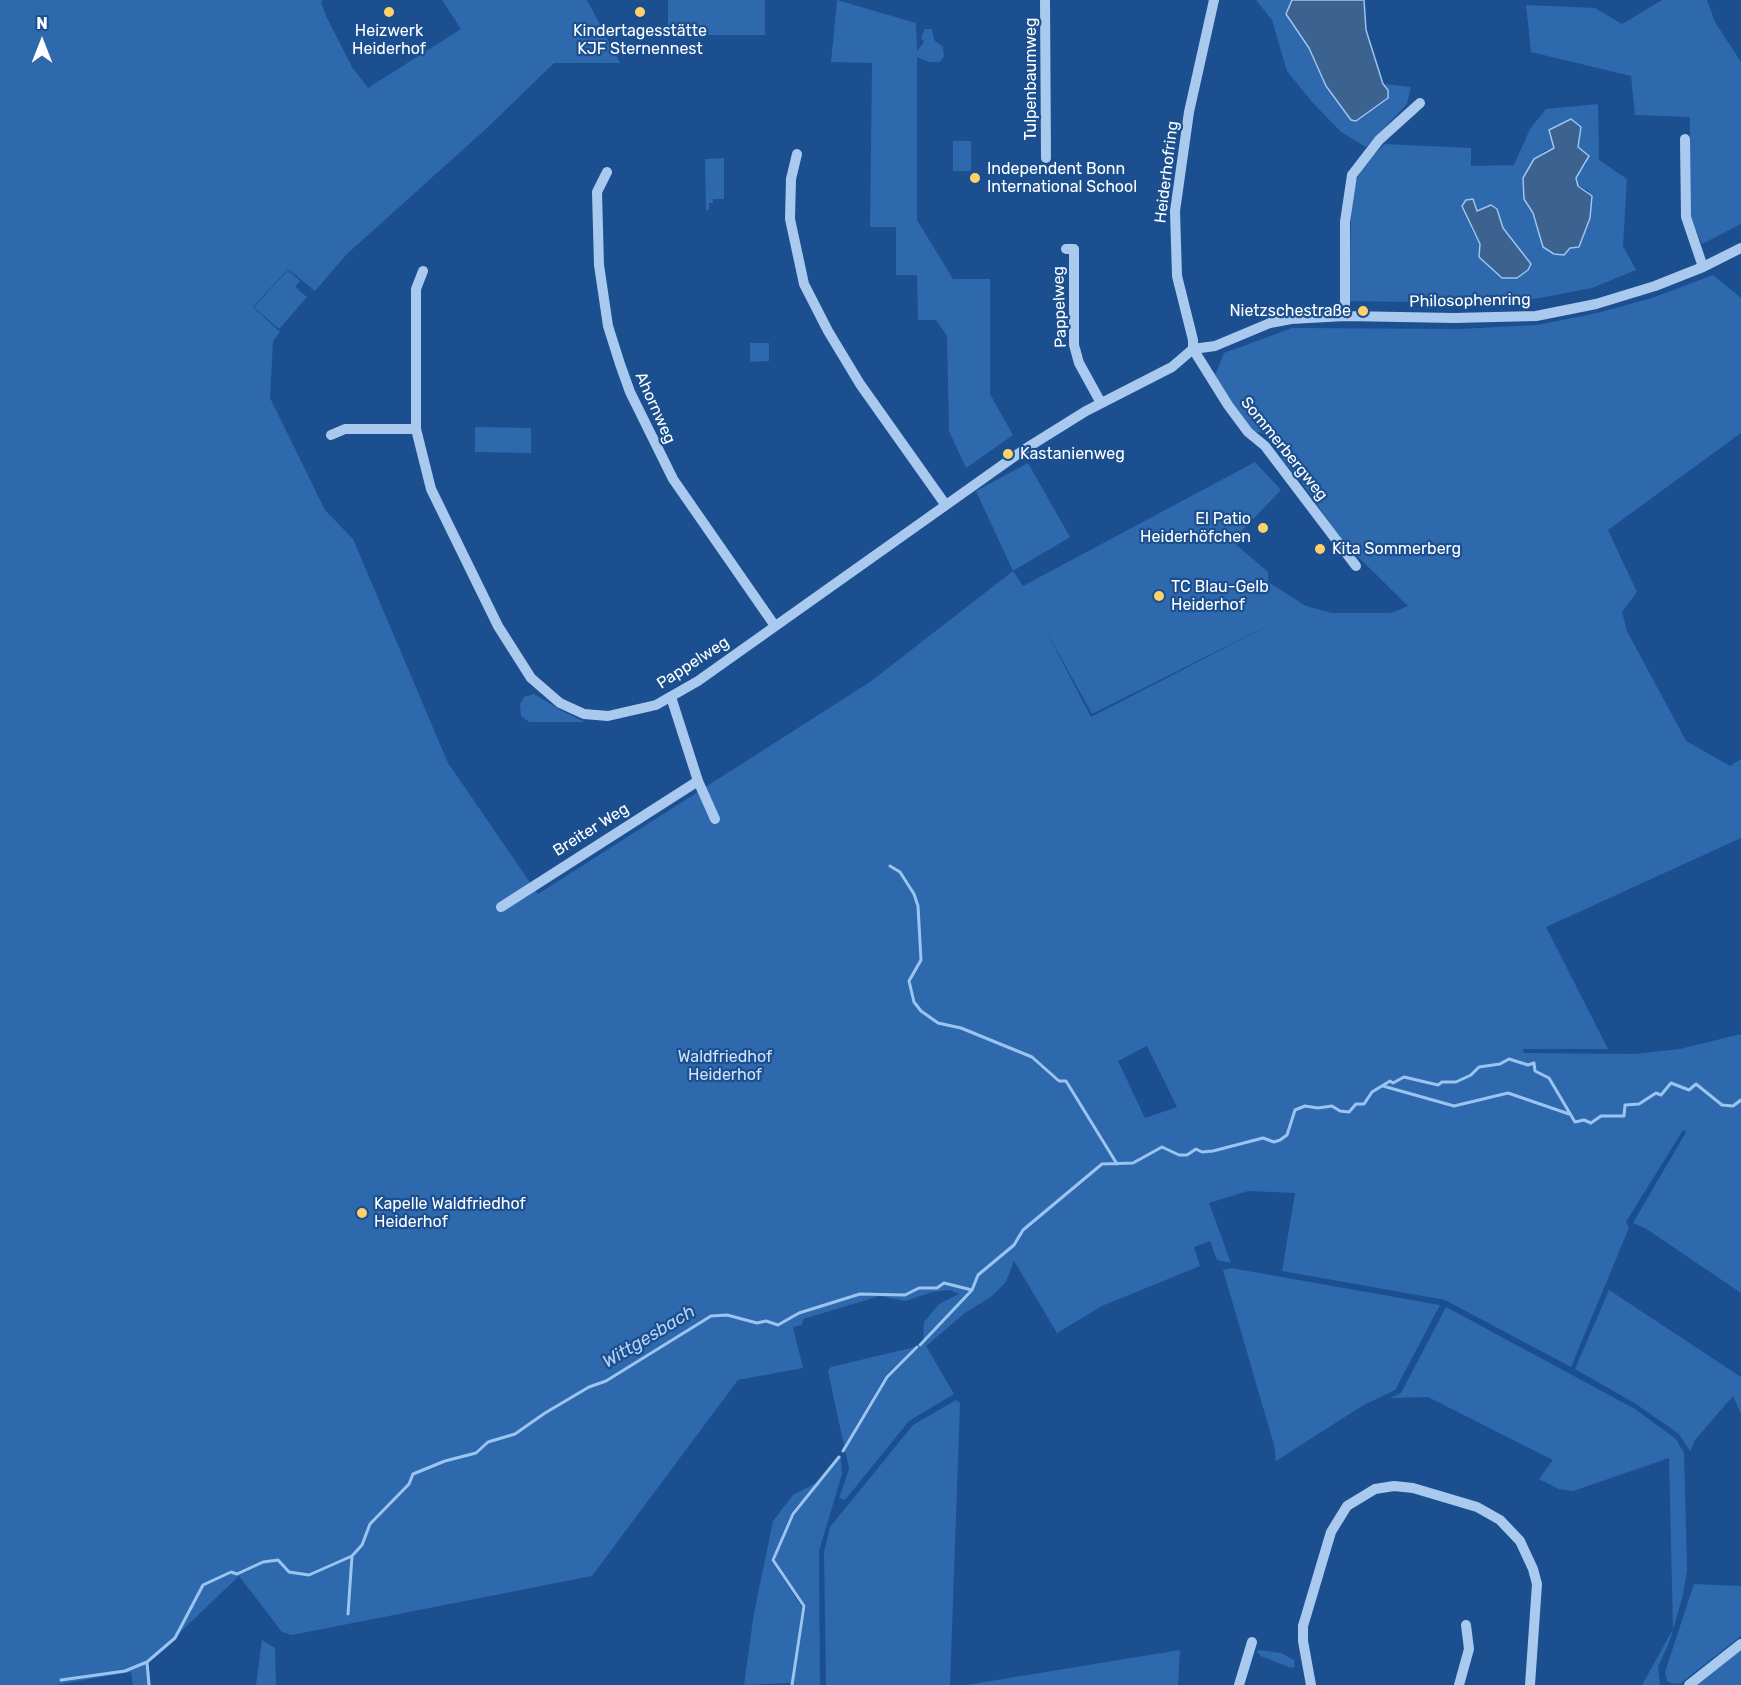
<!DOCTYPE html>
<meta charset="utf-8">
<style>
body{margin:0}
#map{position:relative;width:1741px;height:1685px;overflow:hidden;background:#1b4f8f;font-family:Rubik,sans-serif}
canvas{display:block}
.north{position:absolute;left:12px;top:12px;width:60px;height:60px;-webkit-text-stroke:4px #1b4f8f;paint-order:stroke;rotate:0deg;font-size:16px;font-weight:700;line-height:24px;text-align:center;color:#fff}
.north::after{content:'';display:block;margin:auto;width:21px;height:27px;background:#fff;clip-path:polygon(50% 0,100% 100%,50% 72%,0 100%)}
</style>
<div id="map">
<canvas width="1741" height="1685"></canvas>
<div class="north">N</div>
</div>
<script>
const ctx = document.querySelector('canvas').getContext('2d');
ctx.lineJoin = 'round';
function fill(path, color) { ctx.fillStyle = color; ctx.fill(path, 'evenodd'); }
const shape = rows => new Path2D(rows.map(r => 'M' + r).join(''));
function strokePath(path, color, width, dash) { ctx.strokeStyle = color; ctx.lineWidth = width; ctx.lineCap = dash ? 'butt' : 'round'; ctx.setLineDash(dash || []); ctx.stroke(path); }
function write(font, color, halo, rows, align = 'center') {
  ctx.font = font + ' Rubik,sans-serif'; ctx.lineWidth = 4.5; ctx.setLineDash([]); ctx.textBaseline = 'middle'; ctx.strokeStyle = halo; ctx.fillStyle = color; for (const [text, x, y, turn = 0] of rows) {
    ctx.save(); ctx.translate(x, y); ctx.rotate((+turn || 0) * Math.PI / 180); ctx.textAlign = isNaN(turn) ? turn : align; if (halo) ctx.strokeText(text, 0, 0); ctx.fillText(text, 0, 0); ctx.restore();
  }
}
fill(shape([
 [0,0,323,0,321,2,326,16,352,67,368,88,461,29,442,0,587,0,620,63,554,63,487,128,347,254,315,291,288,269,253,307,280,332,273,341,270,398,325,510,353,539,448,763,538,894,870,682,1013,571,976,491,1028,463,1070,537,1013,571,1023,586,1255,462,1281,490,1232,541,1268,572,1268,582,1306,606,1332,613,1391,613,1408,606,1343,542,1300,480,1282,459,1274,440,1260,432,1252,433,1215,375,1224,353,1292,328,1460,329,1537,325,1597,313,1652,298,1713,275,1741,298,1741,433,1608,530,1637,592,1622,612,1627,631,1686,741,1730,766,1741,759,1741,838,1546,927,1608,1049,1523,1049,1524,1053,1635,1054,1680,1049,1741,1034,1741,1293,1645,1228,1633,1223,1686,1132,1683,1130,1626,1222,1629,1228,1571,1367,1445,1300,1282,1271,1295,1193,1248,1191,1209,1203,1231,1263,1217,1260,1210,1241,1194,1247,1200,1266,1102,1306,1057,1333,1014,1261,1006,1282,992,1296,965,1313,926,1346,954,1394,909,1421,845,1500,839,1498,849,1469,845,1450,887,1378,923,1344,924,1322,939,1304,959,1294,950,1290,933,1292,905,1301,880,1296,803,1319,802,1325,793,1327,803,1368,738,1380,592,1576,292,1635,282,1632,239,1576,148,1663,151,1685,133,1685,131,1672,55,1685,0,1685],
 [1281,619,1091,717,1044,627,1092,714],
 [1147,1046,1177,1107,1145,1118,1118,1061],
 [668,0,817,0,765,0,765,35,668,35],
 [837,0,916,23,917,51,924,42,921,38,925,29,932,29,934,40,943,47,944,56,940,62,929,62,917,57,917,220,953,279,990,279,990,394,1013,435,966,468,949,431,947,336,936,320,918,320,917,275,896,275,896,227,870,227,872,63,831,62],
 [1256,0,1292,0,1286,14,1310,48,1315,64,1388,90,1383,84,1411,87,1407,104,1366,147,1341,132,1312,102,1287,71,1272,20],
 [1662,0,1707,0,1715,22,1741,62,1741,224,1702,244,1689,215,1690,117,1635,115,1631,76,1531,52,1526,5,1595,8,1622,24],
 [1598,104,1599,160,1627,179,1623,246,1636,270,1592,288,1534,299,1470,303,1349,301,1352,189,1364,165,1384,144,1471,148,1471,166,1514,165,1530,129,1546,109],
 [1571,119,1581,127,1578,147,1587,163,1576,178,1578,185,1589,191,1543,247,1533,213,1524,199,1523,178,1534,159,1546,150,1554,149,1550,130],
 [1497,209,1503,228,1531,264,1480,244,1471,229,1477,211],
 [953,141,971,141,971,171,953,171],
 [724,158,724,199,713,199,713,203,709,203,709,210,706,210,705,159],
 [288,270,300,281,295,287,307,297,279,329,254,307],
 [750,343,769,343,769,361,750,362],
 [475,427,531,428,531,453,475,452],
 [534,694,562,711,585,722,529,722,521,716,520,704,524,697],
 [1231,1268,1440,1305,1395,1390,1362,1406,1276,1461,1274,1445,1223,1270],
 [1609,1290,1741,1377,1741,1414,1733,1396,1695,1440,1690,1451,1679,1434,1636,1404,1575,1369],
 [1446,1307,1635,1409,1676,1439,1684,1453,1687,1570,1683,1595,1669,1643,1658,1667,1660,1685,1642,1685,1673,1629,1669,1458,1573,1491,1559,1489,1539,1479,1553,1460,1428,1397,1390,1398,1401,1393],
 [915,1347,885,1376,844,1446,828,1371,831,1367],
 [956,1400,960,1403,950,1685,826,1685,824,1552,830,1527,913,1425],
 [841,1457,842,1474,819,1551,820,1685,793,1685,806,1606,776,1563,775,1557,795,1514],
 [816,1483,792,1512,771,1560,802,1607,791,1683,744,1685,754,1613,773,1521,793,1495],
 [1694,1584,1741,1586,1741,1636,1681,1683,1674,1684,1667,1681,1665,1672],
 [262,1640,275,1648,276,1685,256,1685],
 [1180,1650,1178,1685,966,1685],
 [1258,1650,1281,1653,1294,1660,1295,1667,1291,1668,1261,1656,1257,1652],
 [1741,1650,1741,1685,1696,1685]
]), '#2e69ad');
const water = shape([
 [1292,0,1364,0,1366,30,1383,84,1388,90,1388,98,1356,121,1351,120,1326,86,1309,48,1286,14,1292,0],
 [1571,119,1581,127,1578,147,1589,156,1576,178,1578,186,1592,196,1590,218,1579,247,1570,248,1564,255,1554,254,1543,247,1533,213,1524,199,1523,178,1534,159,1554,148,1549,130,1571,119],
 [1473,199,1477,211,1491,205,1497,209,1503,228,1531,264,1528,270,1517,278,1502,278,1479,257,1480,244,1462,206,1466,200,1473,199]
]);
fill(water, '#3c6290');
strokePath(water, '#9cc4f0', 1.5);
strokePath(shape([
 [890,866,900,872,914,894,918,906,921,960,909,981,914,1002,921,1011,938,1023,961,1028,1032,1057,1059,1081,1066,1081,1117,1164],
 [1383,1086,1454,1106,1508,1093,1569,1114],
 [920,1345,972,1290],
 [843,1451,887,1377,917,1347],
 [348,1614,352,1556],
 [147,1662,149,1685],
 [61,1680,125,1671,147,1662,175,1638,203,1585,231,1572,237,1574,263,1562,278,1560,289,1572,309,1575,352,1556,362,1545,370,1524,409,1484,413,1474,445,1461,476,1453,488,1442,515,1434,545,1413,589,1387,606,1381,711,1316,727,1315,757,1323,766,1321,778,1325,799,1313,860,1294,905,1295,919,1288,937,1288,944,1283,972,1290,978,1275,1014,1245,1023,1230,1102,1164,1133,1163,1162,1147,1179,1155,1187,1155,1196,1149,1202,1152,1213,1151,1263,1138,1274,1142,1280,1140,1287,1135,1295,1110,1305,1106,1318,1108,1332,1106,1340,1111,1349,1112,1356,1104,1364,1104,1372,1092,1390,1081,1393,1083,1404,1077,1438,1085,1442,1082,1456,1082,1471,1075,1479,1067,1500,1064,1509,1059,1528,1065,1534,1063,1535,1071,1549,1078,1575,1122,1584,1120,1591,1123,1601,1116,1624,1116,1625,1105,1639,1104,1656,1093,1661,1095,1671,1083,1689,1090,1696,1084,1722,1105,1733,1106,1741,1100],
 [792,1685,804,1606,773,1560,793,1514,839,1457]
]), '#9cc4f0', 3);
strokePath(shape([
 [1045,0,1046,158],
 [1685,139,1686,217,1703,267],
 [797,154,791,179,790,219,804,284,828,331,860,384,945,504],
 [607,172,597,192,599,265,608,326,620,364,630,392,673,479,775,626],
 [1066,249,1074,249,1074,345,1079,363,1101,403],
 [423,271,416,289,416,429,431,489,498,626,531,678,560,703,584,714,608,716,656,705,698,681,1025,449,1086,411,1172,367,1193,349],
 [1345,316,1345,222,1352,175,1379,140,1420,103],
 [1193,349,1215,346,1270,323,1291,319,1345,316,1454,318,1536,316,1596,304,1655,286,1703,267,1741,248],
 [1193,349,1193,340,1177,276,1175,211,1189,112,1214,0],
 [1193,349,1228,405,1248,432,1265,446,1356,566],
 [331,435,345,429,416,429],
 [671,697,698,781,715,819],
 [501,907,698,781],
 [1239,1685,1252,1642],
 [1311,1685,1303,1641,1303,1626,1331,1532,1347,1506,1375,1489,1394,1486,1413,1488,1477,1507,1500,1520,1520,1541,1533,1569,1537,1584,1530,1685],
 [1459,1685,1469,1649,1466,1625],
 [1689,1685,1741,1644]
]), '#a9c9ee', 10);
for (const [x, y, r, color] of [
 [389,12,6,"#ffd166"],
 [640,12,6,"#ffd166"],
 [975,178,6,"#ffd166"],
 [1363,311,6,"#ffd166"],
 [1008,454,6,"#ffd166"],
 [1263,528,6,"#ffd166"],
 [1320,549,6,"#ffd166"],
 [1159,596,6,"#ffd166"],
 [362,1213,6,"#ffd166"]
]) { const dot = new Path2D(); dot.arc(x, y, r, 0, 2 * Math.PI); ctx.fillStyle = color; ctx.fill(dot); strokePath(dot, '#1b4f8f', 2); }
write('16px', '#fff', '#1b4f8f', [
 ["Heizwerk",389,31,"center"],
 ["Heiderhof",389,49,"center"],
 ["Kindertagesstätte",640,31,"center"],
 ["KJF Sternennest",640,49,"center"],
 ["Independent Bonn",987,169],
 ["International School",987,187],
 ["Nietzschestraße",1351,311,"right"],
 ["Kastanienweg",1020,454],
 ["El Patio",1251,519,"right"],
 ["Heiderhöfchen",1251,537,"right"],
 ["Kita Sommerberg",1332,549],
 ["TC Blau-Gelb",1171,587],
 ["Heiderhof",1171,605],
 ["Kapelle Waldfriedhof",374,1204],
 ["Heiderhof",374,1222]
], 'left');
write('16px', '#fff', '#1b4f8f', [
 ["Tulpenbaumweg",1031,79,-90],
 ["Heiderhofring",1167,172,-83],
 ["Philosophenring",1470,301,-1],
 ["Pappelweg",1060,307,-92],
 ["Ahornweg",655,408,66],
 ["Sommerbergweg",1284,449,51],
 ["Pappelweg",693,663,-33],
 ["Breiter Weg",591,830,-32]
]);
write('16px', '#cfe3fa', '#1b4f8f', [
 ["Waldfriedhof",725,1057],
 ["Heiderhof",725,1075]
]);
write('italic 18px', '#b5d3f5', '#1b4f8f', [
 ["Wittgesbach",649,1337,-31]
]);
</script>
